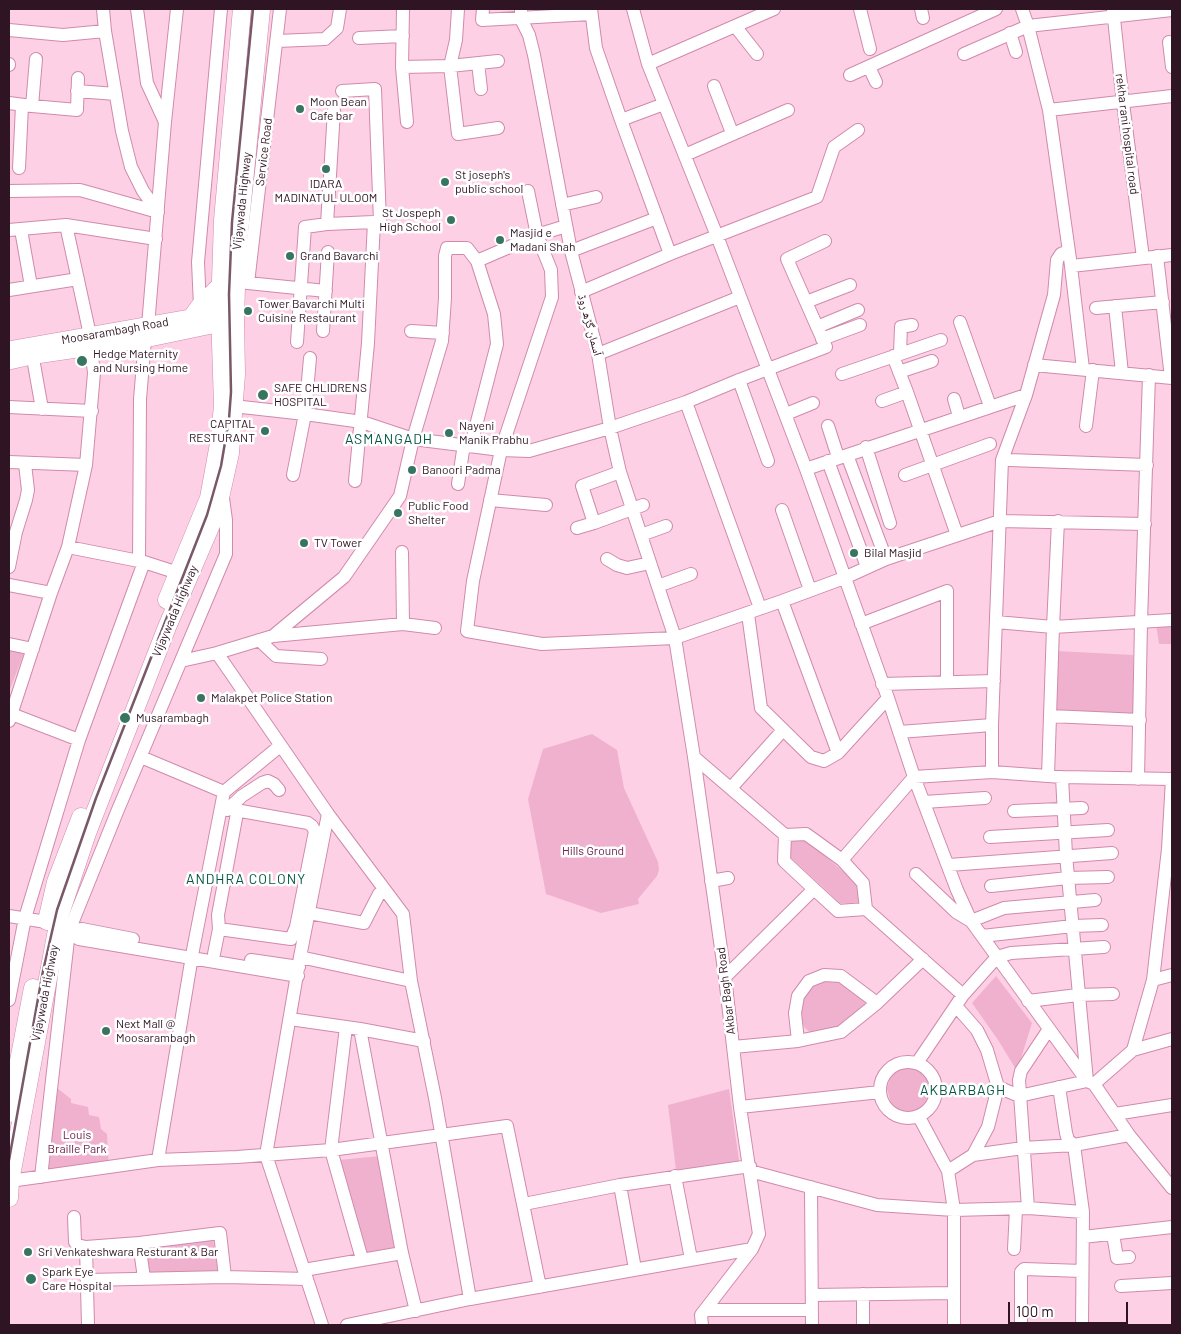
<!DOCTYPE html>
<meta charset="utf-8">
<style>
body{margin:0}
#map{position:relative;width:1181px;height:1334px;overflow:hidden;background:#fed0e5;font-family:Barlow,sans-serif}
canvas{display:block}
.frame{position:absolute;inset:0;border:10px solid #2f1523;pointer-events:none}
.scale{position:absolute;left:1008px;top:1302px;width:120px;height:22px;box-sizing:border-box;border:2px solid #2f1523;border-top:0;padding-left:6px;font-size:15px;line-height:18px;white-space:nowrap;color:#2f1523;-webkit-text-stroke:4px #fff;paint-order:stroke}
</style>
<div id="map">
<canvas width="1181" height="1334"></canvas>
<div class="frame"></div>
<div class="scale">100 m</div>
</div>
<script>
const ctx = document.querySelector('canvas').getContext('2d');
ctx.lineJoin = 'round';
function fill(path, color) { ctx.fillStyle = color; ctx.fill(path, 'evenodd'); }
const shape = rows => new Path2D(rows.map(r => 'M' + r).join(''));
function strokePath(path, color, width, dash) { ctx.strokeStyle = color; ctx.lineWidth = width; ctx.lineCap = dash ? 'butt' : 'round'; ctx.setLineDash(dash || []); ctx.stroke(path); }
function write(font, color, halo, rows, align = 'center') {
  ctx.font = font + ' Barlow,"Noto Naskh Arabic",sans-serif'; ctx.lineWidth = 5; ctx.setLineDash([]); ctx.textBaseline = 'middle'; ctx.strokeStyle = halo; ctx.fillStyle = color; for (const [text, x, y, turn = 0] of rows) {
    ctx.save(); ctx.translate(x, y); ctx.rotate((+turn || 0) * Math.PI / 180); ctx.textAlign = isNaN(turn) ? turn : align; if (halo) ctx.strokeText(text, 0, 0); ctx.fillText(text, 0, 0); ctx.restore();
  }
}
fill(shape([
 [1172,623,1172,644,1159,644,1156,624],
 [9,649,24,653,9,692],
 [1057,651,1133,655,1133,718,1056,717],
 [592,734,617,750,624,788,658,862,659,870,657,876,638,899,639,904,601,913,546,894,528,799,543,749],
 [806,840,858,884,859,903,840,903,790,857,791,841],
 [828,975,874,1003,840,1031,813,1035,805,1028,800,1019,805,990],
 [996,976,1032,1023,1017,1071,998,1040,972,1003],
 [917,1066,931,1079,932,1094,926,1108,914,1114,901,1113,891,1105,887,1088,892,1074,898,1067],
 [57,1088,71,1099,71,1103,88,1107,89,1115,99,1117,101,1129,107,1134,109,1167,46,1173],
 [729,1089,739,1161,676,1170,668,1105],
 [381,1156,398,1247,366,1253,338,1160],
 [213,1239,218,1272,146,1274,142,1248]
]), '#f0b1cf');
const minor = shape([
 [103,9,105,31,122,131,131,167,143,191,158,212],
 [137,9,147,83,165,122],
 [403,9,402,67,407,122],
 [458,9,456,40,450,66,458,134,498,128],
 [483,9,482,20,591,14],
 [521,9,521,19,529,35,534,55,571,251,598,354,610,428,620,472,675,638,694,757,725,977,740,1107,759,1234,752,1249,701,1315,702,1325],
 [591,9,596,48,621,120,670,254],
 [633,9,648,64,717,236,806,469,888,698,914,777,957,890,971,921,1087,1081,1094,1084,1129,1135,1172,1188],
 [860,9,870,49],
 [921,9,923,18],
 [1022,9,1028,26,1049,110,1071,266,1083,369],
 [1113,9,1123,103,1143,258],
 [735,26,757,54],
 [9,30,63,35,105,31],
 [1010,33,1016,52],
 [359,38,403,36],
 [277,41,325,39,337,28,340,9],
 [1169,42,1172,67],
 [964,54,1028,26,1172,10],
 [478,63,481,89],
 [648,64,774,9],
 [9,65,9,64],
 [402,67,450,66,498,61],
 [869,67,876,82],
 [850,75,996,9],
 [714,86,732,133],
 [77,91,116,94],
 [342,91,375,89,380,222,374,222,368,343,355,481],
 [9,103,32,106,36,59],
 [32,106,77,110,78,78],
 [1049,110,1172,96],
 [621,120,664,104],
 [685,155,788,110],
 [19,168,22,106],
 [9,191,80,190,158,212],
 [528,191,537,235,551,270,552,297,501,450,473,581,467,631,542,644,675,638,782,601,844,578,886,559,1000,521,1145,524],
 [562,205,596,197],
 [327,224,334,110],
 [66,225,90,335],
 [9,230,66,225,156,239],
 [21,230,31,286],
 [571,251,657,218],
 [1157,256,1171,378],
 [1071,266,1172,255],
 [236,282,248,283,280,9],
 [248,283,326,291],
 [9,290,78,279],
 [581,292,670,254,817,197,834,147,858,130],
 [806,302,850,285],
 [200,306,198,262,221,9],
 [1115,306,1122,373],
 [1096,308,1163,302],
 [960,322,990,406],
 [148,326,165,122,177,9],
 [817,327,858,310],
 [323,331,328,252],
 [411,331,443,333],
 [822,339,860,325],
 [297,342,305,227,327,224,374,222],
 [31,347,42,409],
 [900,353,901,327,912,325],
 [598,354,740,297],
 [893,356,907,392,957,535],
 [1034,365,1172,378],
 [899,372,932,361],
 [842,374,941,340],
 [739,380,768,461],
 [954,399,959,416],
 [882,401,907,392],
 [686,402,760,608],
 [233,406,305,414,362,422,413,439,501,450,529,451,610,428,686,402,739,380,826,347,787,259,825,241],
 [9,407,92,411],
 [786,414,813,403],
 [828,426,838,457],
 [1086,426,1093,370],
 [471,445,497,344,494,314,477,261,537,235,566,226],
 [866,447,890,523],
 [847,455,886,559],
 [1009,460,1147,465],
 [828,461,867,567],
 [9,462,86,465],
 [806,469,1026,395],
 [620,472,582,486,594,523,643,505],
 [293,475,305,414,310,358],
 [905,475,990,444],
 [458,484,464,444],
 [490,500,546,505],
 [782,510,810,590],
 [577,528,594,523],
 [641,535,666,526],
 [68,547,144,562,178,573],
 [402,552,403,624],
 [607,559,617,565,627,568,650,563],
 [139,561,140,399,145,340],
 [9,567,16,532,26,500,28,490,25,464],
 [9,585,51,593],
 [658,586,691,574],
 [782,601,838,753],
 [748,614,761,708,811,757,824,761,838,753,888,698],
 [996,622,1053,627,1172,620],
 [861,624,947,591,947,682],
 [273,636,344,577,400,496,413,439,442,341,445,298,445,256,447,248,467,248,477,261],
 [259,640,276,656,321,659],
 [9,644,33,649],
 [217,653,328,814,403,914,411,981,435,1098,470,1299],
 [181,661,217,653,273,636,403,624,435,628],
 [882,684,994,681],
 [9,713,79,740],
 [1050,716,1140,720],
 [9,721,51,593,68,547,86,465,94,373,91,348],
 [899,732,992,725],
 [141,757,224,792],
 [694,757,785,835,806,834,842,860,863,883,866,909,963,995],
 [992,772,992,725,1002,460,1026,395,1054,295,1057,260,1061,254,1068,251],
 [1048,776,1053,627,1058,521],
 [1138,779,1141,622,1149,375],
 [731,788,783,730],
 [924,802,985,798],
 [227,810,242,796,262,783,268,781,274,784,279,790],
 [1014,811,1082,808],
 [785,835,784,861,814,889,838,911,866,909],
 [990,837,1108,830],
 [842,860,914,777,992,772,1062,777,1172,779],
 [949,865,1112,853],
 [916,874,956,912,971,921,1004,908,1095,900],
 [711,881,728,878],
 [991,886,1068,878,1108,877],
 [309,913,364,923,379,894],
 [9,916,46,922],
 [64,930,79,939,298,976],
 [69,931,82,929,133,939],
 [982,936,1073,926,1102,925],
 [214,954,219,929,218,915,237,813,241,811,308,823,312,826,315,831,296,927,291,939,219,929],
 [300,957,411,981],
 [251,960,299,967],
 [725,977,814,889],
 [1153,980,1172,975],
 [9,1000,25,918,79,740,144,562],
 [1028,1001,1078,995,1113,994],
 [956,1006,977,1030,987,1050,998,1087,988,1127,973,1155],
 [290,1019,360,1029,424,1041],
 [346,1027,331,1150,362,1259],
 [360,1029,402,1253,416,1311],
 [798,1041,795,1013,798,996,809,981,824,975,841,976,877,1003],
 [733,1047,798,1041,841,1032,877,1003,923,959],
 [1133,1050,1172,1039],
 '880 1090a28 28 0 1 1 56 0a28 28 0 1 1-56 0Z',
 [917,1063,963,995,997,957,1011,953,1104,947],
 [1094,1084,1133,1050,1153,980,1168,849,1172,779],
 [998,1087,1019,1096,1087,1081,1066,855,1062,777],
 [1059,1087,1066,1133,1068,1140,1074,1145,1083,1212,1082,1325],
 [740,1107,880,1092],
 [1115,1114,1172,1105],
 [919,1117,948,1171,954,1210,954,1325],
 [158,1160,193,950,224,792,280,746],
 [750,1171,877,1205,954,1210,1028,1208,1083,1212],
 [948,1171,973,1155,1023,1148,1074,1145,1129,1135],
 [675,1176,691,1259],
 [41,1177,69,931,117,812,226,554,226,520,223,498],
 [10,1181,158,1160,237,1157,331,1150,507,1126,540,1287],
 [620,1185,635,1269],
 [811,1187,812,1325],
 [524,1204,620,1185,750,1166],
 [1028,1208,1019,1080,1021,1071,1049,1029],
 [74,1217,75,1242,77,1245,86,1247,88,1325],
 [1113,1234,1117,1258,1129,1257],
 [1083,1237,1172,1227],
 [139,1243,144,1278],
 [86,1247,139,1243,220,1233,225,1277],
 [1014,1249,1016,1209],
 [304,1270,402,1253],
 [88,1280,225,1277,307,1279],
 [1121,1286,1172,1283],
 [863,1294,863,1325],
 [812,1295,954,1293],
 [705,1310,811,1310],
 [322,1325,266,1155,300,957,328,814],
 [347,1325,470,1299,752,1249],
 [1021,1325,1021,1272,1024,1269,1082,1271]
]);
const major = shape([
 [9,349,231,310],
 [9,362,36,356,145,340,231,322]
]);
const highway = shape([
 [192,317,200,306,221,285],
 [167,600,209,498,220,438,223,405,220,311,223,220,242,9],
 [47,921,56,882,81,817],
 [9,1113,33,988],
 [9,1198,10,1181,60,914,87,833,167,627,217,511,230,453,236,374,235,321,237,253,261,9]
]);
strokePath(minor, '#d08aac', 14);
strokePath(major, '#d08aac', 16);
strokePath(highway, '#d08aac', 19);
strokePath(minor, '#fff', 12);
strokePath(major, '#fff', 15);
strokePath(highway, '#fff', 18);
strokePath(shape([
 [9,1160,43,971,57,910,96,798,207,515,221,466,229,419,231,392,229,294,232,222,253,9]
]), '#795868', 2.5);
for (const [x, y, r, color] of [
 [300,109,5,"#387560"],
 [326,169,5,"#387560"],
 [445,182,5,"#387560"],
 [451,220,5,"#387560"],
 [500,240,5,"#387560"],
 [290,256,5,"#387560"],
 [248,311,5,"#387560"],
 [82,361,6,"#387560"],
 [263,395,6,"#387560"],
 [265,431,5,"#387560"],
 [449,433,5,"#387560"],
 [412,470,5,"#387560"],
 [398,513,5,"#387560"],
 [304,543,5,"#387560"],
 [854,553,5,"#387560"],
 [201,698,5,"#387560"],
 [125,718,6,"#387560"],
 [106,1031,5,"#387560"],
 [28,1252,5,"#387560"],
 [31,1279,6,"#387560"]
]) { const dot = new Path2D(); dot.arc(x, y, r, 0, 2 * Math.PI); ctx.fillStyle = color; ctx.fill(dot); strokePath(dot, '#fff', 2); }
write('12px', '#2f1523', '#fff', [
 ["Moon Bean",310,102],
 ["Cafe bar",310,116],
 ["St joseph's",455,175],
 ["public school",455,189],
 ["IDARA",326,184,"center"],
 ["MADINATUL ULOOM",326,198,"center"],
 ["St Jospeph",441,213,"right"],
 ["High School",441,227,"right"],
 ["Masjid e",510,233],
 ["Madani Shah",510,247],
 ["Grand Bavarchi",300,256],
 ["Tower Bavarchi Multi",258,304],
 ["Cuisine Restaurant",258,318],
 ["Hedge Maternity",93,354],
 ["and Nursing Home",93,368],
 ["SAFE CHLIDRENS",274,388],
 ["HOSPITAL",274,402],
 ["CAPITAL",255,424,"right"],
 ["RESTURANT",255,438,"right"],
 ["Nayeni",459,426],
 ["Manik Prabhu",459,440],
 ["Banoori Padma",422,470],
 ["Public Food",408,506],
 ["Shelter",408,520],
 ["TV Tower",314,543],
 ["Bilal Masjid",864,553],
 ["Malakpet Police Station",211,698],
 ["Musarambagh",136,718],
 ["Next Mall @",116,1024],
 ["Moosarambagh",116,1038],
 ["Sri Venkateshwara Resturant & Bar",38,1252],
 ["Spark Eye",42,1272],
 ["Care Hospital",42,1286]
], 'left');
write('12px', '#2f1523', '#fff', [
 ["rekha rani hospital road",1127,134,83],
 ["Service Road",264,152,-83],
 ["Vijaywada Highway",242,201,-84],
 ["آسمان گڑھ روڈ",590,325,75],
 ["Moosarambagh Road",115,331,-10],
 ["Vijaywada Highway",175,611,-67],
 ["Akbar Bagh Road",726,991,-97],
 ["Vijaywada Highway",45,993,-79]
]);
write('12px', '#6c234c', '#fff', [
 ["Hills Ground",593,851],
 ["Louis",77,1135],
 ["Braille Park",77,1149]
]);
ctx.letterSpacing = '1px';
write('14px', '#025742', '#fff', [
 ["ASMANGADH",389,439],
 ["ANDHRA COLONY",246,879],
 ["AKBARBAGH",963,1090]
]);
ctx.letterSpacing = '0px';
</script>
